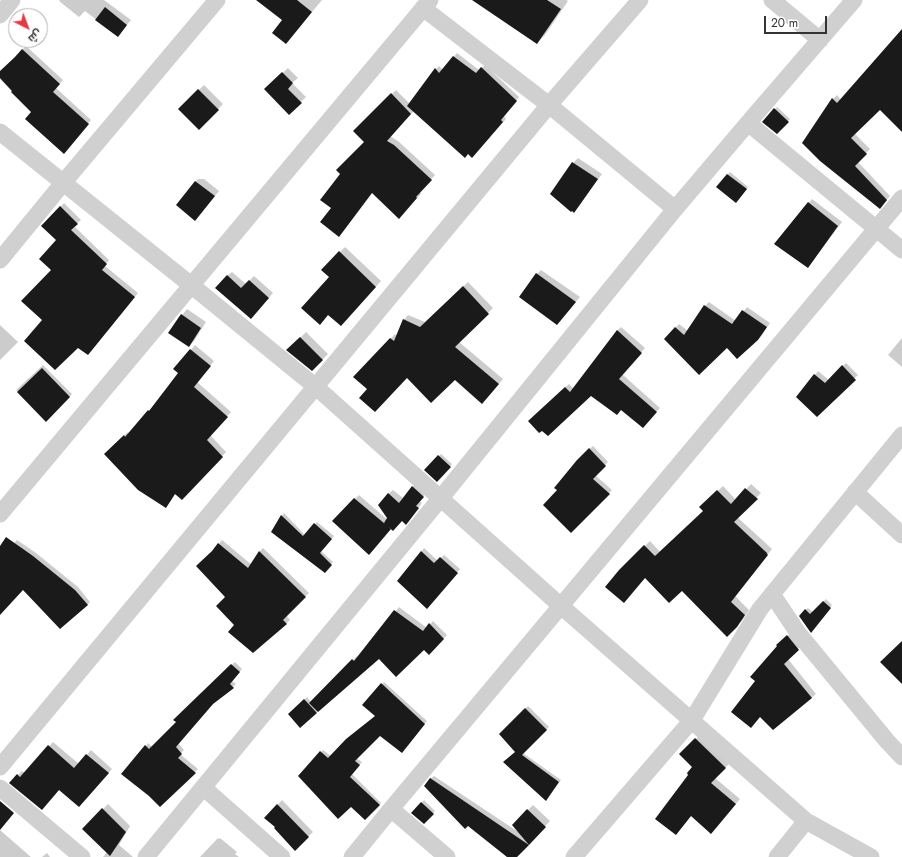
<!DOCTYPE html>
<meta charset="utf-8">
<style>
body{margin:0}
#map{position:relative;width:902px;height:857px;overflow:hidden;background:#fff;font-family:Jost,Cairo,sans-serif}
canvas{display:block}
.north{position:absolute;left:8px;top:8px;width:40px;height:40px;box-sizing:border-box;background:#fff;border:1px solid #adadad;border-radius:50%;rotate:138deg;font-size:11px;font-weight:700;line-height:16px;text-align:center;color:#333}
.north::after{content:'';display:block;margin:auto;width:14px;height:18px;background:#e63946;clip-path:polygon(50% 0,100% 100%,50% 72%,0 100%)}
.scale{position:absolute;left:764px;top:16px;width:63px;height:18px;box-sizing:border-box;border:2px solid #333;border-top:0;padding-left:5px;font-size:12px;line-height:14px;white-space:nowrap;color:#333;-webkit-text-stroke:3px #fff;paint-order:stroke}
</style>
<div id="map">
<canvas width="902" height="857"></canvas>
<div class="north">ش</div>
<div class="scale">20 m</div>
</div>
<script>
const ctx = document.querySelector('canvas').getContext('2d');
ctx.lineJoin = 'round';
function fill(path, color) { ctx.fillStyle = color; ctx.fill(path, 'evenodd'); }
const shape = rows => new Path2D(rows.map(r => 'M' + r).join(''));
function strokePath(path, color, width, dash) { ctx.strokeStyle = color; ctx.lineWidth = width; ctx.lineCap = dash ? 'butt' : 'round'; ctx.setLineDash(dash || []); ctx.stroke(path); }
fill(shape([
 [60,0,104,0,131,20,118,36,85,11,79,17,59,1],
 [269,0,322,0,286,43,283,20],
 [482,0,566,0,568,1,545,35,537,43],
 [26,46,63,80,56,88,91,120,67,149,0,79,0,72],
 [902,50,902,131,880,108,854,133,870,149,858,162,890,196,884,203,821,160,833,99,837,95,841,100],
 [457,53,479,70,485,65,519,97,504,116,506,119,475,153,414,111,390,136,398,141,435,175,420,192,421,194,403,213,372,192,343,231,339,235,332,208,365,142,354,131,396,90,410,104,436,69,439,66,443,70],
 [288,68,298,78,292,83,306,97,289,113,266,89],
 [204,85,223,104,199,129,179,109],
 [777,107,790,119,777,133,764,122],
 [578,158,602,174,579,206,574,211,573,163],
 [730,172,748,187,738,199,727,175],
 [198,179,204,179,219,191,200,214,193,185],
 [812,199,842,222,811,263,809,203],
 [64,203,81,220,74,226,109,260,105,266,138,293,91,351,44,320,57,240,42,226],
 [345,247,381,281,346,320,328,314,330,277,322,270],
 [541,270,580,297,561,319,537,274],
 [232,272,246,284,254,276,273,293,255,313,227,276],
 [468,282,493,308,459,342,503,379,487,398,455,379,407,376,369,389,355,377,395,334,397,336,404,320,408,315,425,322],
 [709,302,736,321,747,307,770,323,762,335,758,339,727,346,665,339,679,324,688,331,705,306],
 [187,309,206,322,194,341,189,346,169,332,182,315],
 [0,325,18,342,0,360],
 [621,327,645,348,622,374,660,408,646,423,621,409,591,394,529,421,569,384,574,389,617,331],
 [306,332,328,354,312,370,288,350],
 [902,338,902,367,888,355],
 [195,345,214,361,197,382,231,412,210,435,226,452,182,499,175,494,170,502,166,507,105,454,128,432,130,434,153,406,180,373,175,369],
 [846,363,858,375,817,415,815,375,818,371,829,380],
 [43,365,72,394,46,420,16,390],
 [593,446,608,462,595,475,612,490,571,532,559,490,577,461],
 [441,454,452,464,437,481,425,470],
 [417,482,427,492,419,501,422,503,410,519,402,520,393,529,333,521,359,495,390,522,388,494,393,490,403,498],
 [751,484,761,493,737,517,771,548,772,549,735,596,749,610,742,621,727,635,682,589,645,577,619,571,650,541,661,553,704,511,701,507,723,486,736,500],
 [284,513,305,535,317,522,334,536,321,551,333,562,324,572,272,532],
 [17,540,36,553,78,587,90,602,87,605,23,589,0,614,0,558],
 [222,540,252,565,260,551,263,548,309,593,286,615,290,620,253,652,235,625,213,551],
 [424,548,438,561,444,555,460,569,431,604,421,552],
 [826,599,832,605,813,629,805,610,808,608,813,612],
 [399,607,427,628,433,621,447,635,429,654,424,649,379,658,300,726,289,714,307,697,311,702,357,656,358,657],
 [792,632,802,645,788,659,816,694,774,729,756,681,778,645],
 [235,662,242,669,232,681,236,684,214,703,178,743,184,750,180,754,198,769,160,806,146,746,148,743,152,747,178,722,175,720],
 [384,682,427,721,405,749,380,735,356,758,362,762,352,774,381,803,365,819,351,805,299,776,323,750,331,756,376,716,363,705],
 [528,706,549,727,523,753,561,780,548,797,516,752,500,734],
 [701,734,730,763,715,778,740,799,716,828,691,816,676,834,694,767,681,754],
 [53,742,79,764,91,750,112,769,83,802,59,789,46,804,18,775,22,771,25,773],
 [434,776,520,833,513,825,533,805,550,821,516,857,512,857,430,779],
 [282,800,313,832,295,849,276,827,266,818],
 [424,800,435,811,424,823,412,813],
 [108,804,130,826,119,845,133,857,103,857,107,852,84,829],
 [0,830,31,857,0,857],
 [218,838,219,839,220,838,237,852,235,854,239,857,200,857],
 [47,853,50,857,42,857]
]), '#0003');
fill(shape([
 [256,0,297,0,312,12,286,44,272,33,282,20],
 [472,0,547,0,561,9,537,44],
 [105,7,127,25,118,37,95,20],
 [902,29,902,132,880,110,851,138,867,154,855,166,887,200,880,209,820,161,802,143,832,98,837,103],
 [22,49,60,84,53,92,89,124,64,154,25,119,31,112,11,92,12,91,0,78,0,71,15,57],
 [453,56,476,73,481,67,517,101,501,120,503,122,472,158,468,154,465,158,407,106,435,68,439,73],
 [282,72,293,83,288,89,302,103,289,115,264,89],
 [198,89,219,110,199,130,178,109],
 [391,93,411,114,387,141,394,145,432,180,416,197,417,198,399,219,372,193,339,237,320,222,331,208,320,200,340,174,336,170,364,142,353,131],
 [774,108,789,122,777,134,762,122],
 [572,162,598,179,574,213,572,211,571,212,550,194],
 [727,174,747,189,736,203,716,187],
 [195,181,215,196,195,221,176,205],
 [808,202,838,226,808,268,774,244],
 [60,206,78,224,71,230,107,264,102,270,135,297,88,355,78,348,55,370,24,341,42,320,21,301,51,270,39,259,56,240,41,226],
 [339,251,376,287,341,326,328,315,320,325,301,308,329,277,321,270],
 [536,273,576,302,557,325,519,297],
 [227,275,241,288,249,280,269,298,251,319,215,288],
 [463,286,489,314,455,347,499,384,482,404,455,380,431,403,407,378,375,412,359,398,367,389,353,377,390,338,394,341,403,319,420,327],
 [704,305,732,324,742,310,767,327,758,340,737,359,727,348,699,375,664,339,675,327,684,335],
 [181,314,201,328,189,347,168,333],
 [617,330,642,353,619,379,657,412,643,428,621,410,617,415,591,396,548,436,542,431,539,433,528,421,565,387,570,392],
 [300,337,323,360,312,371,286,350],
 [190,349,211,366,194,387,228,417,207,440,223,457,182,500,175,494,166,508,138,490,104,454,124,435,125,437,148,410,149,411,178,373,173,369],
 [842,365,856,380,817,417,796,397,814,374,825,383],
 [42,368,70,397,46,422,17,392],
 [589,448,606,466,593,479,610,494,571,533,543,505,557,490,554,488,577,460],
 [438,455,451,467,437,482,424,470],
 [412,486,424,497,416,506,419,508,406,525,402,521,393,531,384,523,387,518,378,505,388,493,399,503],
 [745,488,758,499,734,522,767,553,767,554,768,555,731,602,745,615,737,627,727,637,682,591,669,603,645,578,624,603,605,587,619,570,644,545,655,556,703,511,699,507,717,490,731,504],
 [354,498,391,529,369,555,332,521],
 [281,515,303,536,314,523,332,539,320,553,332,565,325,573,271,532],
 [6,537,33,556,75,590,88,605,60,629,23,590,0,615,0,546],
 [218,543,248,568,259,551,306,597,283,620,287,624,253,653,228,632,234,625,216,606,225,597,196,566,212,551],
 [421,551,434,563,440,557,458,573,427,609,397,581],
 [823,601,831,608,811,633,799,616,805,609,810,614],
 [394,610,423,631,429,623,444,639,429,655,424,650,396,677,379,659,318,712,309,703,352,659,354,661],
 [787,635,799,650,784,664,812,698,773,730,760,717,751,728,731,712,755,681,750,677,777,646,776,645],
 [902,641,902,684,880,662],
 [231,664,240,672,230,684,234,688,213,704,176,747,182,754,178,758,196,773,160,807,149,796,121,774,145,745,149,749,176,722,173,720],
 [381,683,425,724,402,753,380,736,355,761,360,765,350,777,380,805,365,820,351,807,338,819,298,776,320,751,328,758,346,739,375,716,362,705],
 [304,699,317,713,300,728,288,714],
 [525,708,547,730,522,755,559,782,546,801,503,762,515,752,499,734],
 [695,738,726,768,711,783,736,804,711,834,691,816,676,835,655,819,688,775,687,773,692,767,679,754],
 [48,745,74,768,86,754,109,773,79,807,59,790,42,810,9,783,17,774,20,777],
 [430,778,529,845,517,857,507,857,468,826,465,829,424,786],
 [0,801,14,813,0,830],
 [421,802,434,814,424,824,411,813],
 [277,804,309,837,295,851,274,828,275,827,264,818],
 [102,808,126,832,110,856,82,829],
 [527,809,546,827,529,845,512,825]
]), '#1a1a1a');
strokePath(shape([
 [772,0,820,40],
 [423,8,549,105,675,209],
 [0,15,12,0],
 [748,123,902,250],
 [0,132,191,285,316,387,561,606,806,821,871,857],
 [0,260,63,183,217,0],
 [855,492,902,535],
 [0,514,430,0],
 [772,594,798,633,887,741,902,757],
 [0,767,549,105,640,0],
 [0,788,82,857],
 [204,788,282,857],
 [391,809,447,857],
 [146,857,440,499,675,209,748,123,854,0],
 [352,857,391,809,902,198],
 [574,857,692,720,760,609,902,435],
 [777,857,806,821]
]), '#d0d0d0', 17);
</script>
